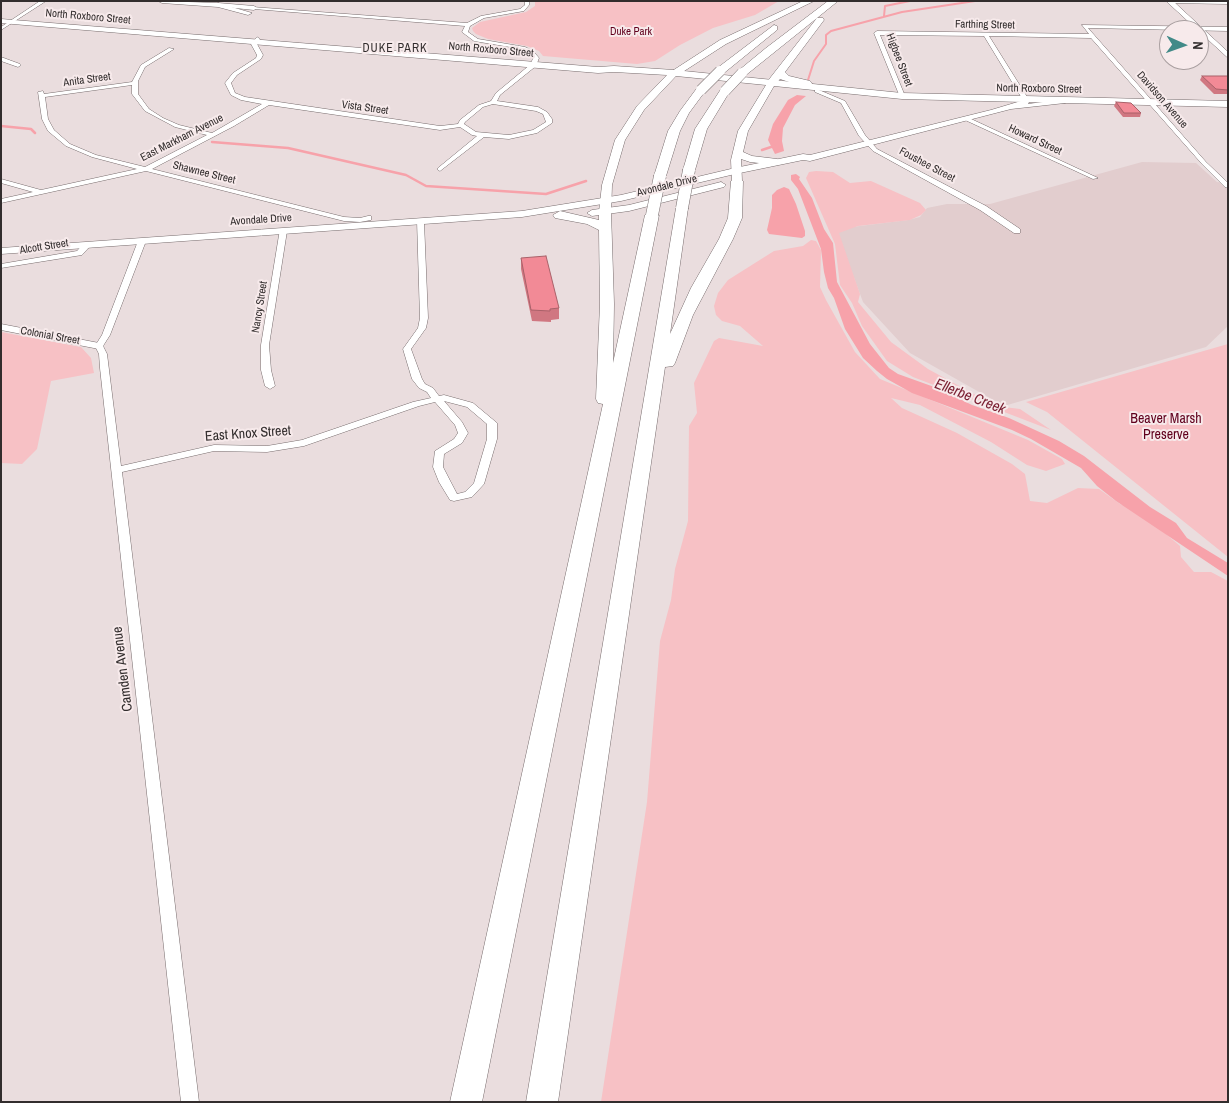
<!DOCTYPE html>
<style>
body{margin:0}
#map{position:relative;width:1229px;height:1103px;overflow:hidden;background:#eaddde;font-family:"Archivo Narrow",sans-serif}
canvas{display:block}
.frame{position:absolute;inset:0;border:2px solid #322d2d;pointer-events:none}
.north{position:absolute;left:1159px;top:20px;width:50px;height:50px;box-sizing:border-box;background:#f7eaeb;border:1px solid #a89e9f;border-radius:50%;rotate:92deg;font-size:14px;font-weight:700;line-height:20px;text-align:center;color:#322d2d}
.north::after{content:'';display:block;margin:auto;width:18px;height:22px;background:#428a88;clip-path:polygon(50% 0,100% 100%,50% 72%,0 100%)}
</style>
<div id="map">
<canvas width="1229" height="1103"></canvas>
<div class="frame"></div>
<div class="north">N</div>
</div>
<script>
const ctx = document.querySelector('canvas').getContext('2d');
ctx.lineJoin = 'round';
function fill(path, color) { ctx.fillStyle = color; ctx.fill(path, 'evenodd'); }
const shape = rows => new Path2D(rows.map(r => 'M' + r).join(''));
function strokePath(path, color, width, dash) { ctx.strokeStyle = color; ctx.lineWidth = width; ctx.lineCap = dash ? 'butt' : 'round'; ctx.setLineDash(dash || []); ctx.stroke(path); }
function write(font, color, halo, rows, align = 'center') {
  ctx.font = font + ' "Archivo Narrow",sans-serif'; ctx.lineWidth = 4; ctx.setLineDash([]); ctx.textBaseline = 'middle'; ctx.strokeStyle = halo; ctx.fillStyle = color; for (const [text, x, y, turn = 0] of rows) {
    ctx.save(); ctx.translate(x, y); ctx.rotate((+turn || 0) * Math.PI / 180); ctx.textAlign = isNaN(turn) ? turn : align; if (halo) ctx.strokeText(text, 0, 0); ctx.fillText(text, 0, 0); ctx.restore();
  }
}
fill(shape([
 [1142,162,1196,163,1217,182,1228,183,1228,326,1206,347,1004,406,910,353,863,302,836,229,908,220,920,217,927,208,947,204,990,204]
]), '#e2cdce');
fill(shape([
 [535,1,779,1,755,15,713,28,680,45,655,61,637,64,543,56,539,51,527,46,488,39,476,34,473,31,472,28,480,22,526,12,535,6],
 [816,171,833,172,850,183,871,181,920,203,926,210,921,215,910,220,858,226,839,233,860,294,858,302,891,342,928,369,983,399,1004,407,1020,409,1051,430,913,377,887,361,862,326,852,303,840,285,835,244,806,178,809,172],
 [811,240,816,241,821,250,820,287,826,300,855,352,880,379,1028,440,1062,459,1065,464,1046,471,1027,465,991,442,920,405,891,398,902,408,957,433,1012,464,1025,474,1030,501,1047,503,1078,488,1099,489,1120,504,1140,512,1180,546,1181,557,1194,572,1211,572,1228,581,1228,1102,601,1102,647,802,660,641,671,600,675,569,688,521,689,426,697,413,694,383,714,341,719,338,763,346,740,326,722,321,716,315,714,306,718,293,728,280,774,251,803,246],
 [1,332,81,347,91,358,94,373,51,381,37,449,22,464,1,463],
 [1228,344,1228,557,1047,412,1026,402]
]), '#f7c1c5');
fill(shape([
 [797,95,806,96,795,105,783,128,782,141,784,151,775,154,768,140,773,124,788,100],
 [796,174,800,177,799,179,812,198,824,229,833,243,837,282,870,344,889,368,898,374,937,388,972,405,1009,418,1059,441,1084,456,1150,507,1176,523,1187,538,1228,563,1228,576,1116,501,1097,486,1081,468,1031,439,1012,430,912,393,887,379,877,371,863,358,845,329,834,298,828,288,824,272,821,249,798,189,791,180,791,175],
 [784,187,789,189,796,204,805,231,805,236,802,238,769,234,767,230,772,208,772,195,777,190]
]), '#f7a2aa');
strokePath(shape([
 [884,16,885,6,910,1],
 [808,80,814,61,826,44,826,35,831,31,902,12,975,1]
]), '#f7a2aa', 2);
strokePath(shape([
 [1,126,31,129,35,133],
 [212,142,288,148,406,175,426,186,546,194,586,181],
 [762,150,774,146]
]), '#f7a2aa', 2.5);
const minor = shape([
 [40,1,46,1,1,30,1,27,40,1],
 [525,1,529,1,529,5,524,11,484,18,470,26,468,32,478,39,525,47,533,51,539,58,536,66,500,95,497,101,538,107,547,112,552,119,552,123,537,133,509,139,484,137,440,171,438,170,438,168,477,136,472,135,460,127,440,130,269,105,234,126,152,169,344,217,360,218,368,216,371,216,371,220,360,222,344,221,146,171,1,203,1,199,33,192,1,183,1,179,41,190,137,169,92,157,66,146,48,131,42,119,38,92,43,91,44,94,132,82,141,65,169,48,174,49,145,67,138,81,138,94,149,109,163,118,179,125,212,133,262,104,241,100,231,95,225,83,233,73,256,58,257,55,251,44,257,37,260,39,257,44,263,55,261,59,237,75,231,83,235,93,245,97,440,126,458,124,460,120,479,105,491,101,496,93,531,64,533,58,529,53,522,49,474,41,462,32,465,26,254,9,252,7,467,23,481,16,520,9,525,5,525,1],
 [132,85,132,94,145,111,175,127,207,135,145,167,96,155,70,144,54,130,48,119,45,97,132,85],
 [493,104,536,111,543,114,546,122,533,130,509,135,476,132,464,124,465,122,483,107,493,104],
 [1168,1,1228,2,1228,4,1170,3,1168,1],
 [1082,25,1228,27,1228,31,1088,28,1206,162,1228,183,1228,188,1225,187,1202,164,1091,38,989,36,1029,100,1026,102,1023,100,984,36,880,35,905,96,900,97,874,33,877,31,1089,34,1082,25],
 [1,57,20,64,21,65,18,67,1,61,1,57],
 [815,90,819,90,845,101,865,135,877,149,986,206,1020,229,1020,233,1014,233,980,210,873,151,859,136,841,103,815,92,815,90],
 [965,118,969,118,1098,178,1093,179,965,120,965,118],
 [417,220,424,222,428,318,426,328,411,349,422,379,425,384,433,388,439,396,444,395,473,403,497,423,497,439,484,484,472,497,454,501,450,500,439,482,433,467,435,451,454,439,458,433,455,425,435,402,419,406,304,446,267,452,214,451,122,472,199,1102,181,1102,100,368,99,354,95,346,102,335,138,241,145,239,146,241,110,335,103,346,107,354,121,466,214,445,267,446,302,440,413,402,431,398,427,392,419,388,412,379,403,349,418,328,420,318,417,220],
 [444,401,467,407,487,424,487,439,474,483,465,492,457,494,443,467,444,454,462,443,468,433,462,422,444,401],
 [280,229,287,231,269,345,271,370,275,386,270,389,265,386,261,370,261,345,280,229],
 [84,243,91,245,82,255,1,268,1,264,77,251,84,243]
]);
const tertiary = shape([
 [1166,1,1173,1,1228,52,1228,58,1166,1],
 [218,3,254,6,257,8,254,10,216,6,218,3],
 [1,324,99,343,104,346,99,349,1,330,1,324]
]);
const secondary = shape([
 [1023,98,1029,98,1030,100,1028,104,1065,99,1069,101,1065,103,1011,109,810,161,803,160,735,174,621,201,522,217,1,254,1,248,522,211,621,195,735,168,803,154,810,155,991,110,1021,101,1023,98],
 [721,182,726,185,724,187,629,211,592,216,587,213,592,210,629,205,721,182]
]);
const primary = shape([
 [158,1,218,3,252,13,248,15,218,7,162,3,158,1],
 [1,19,598,67,614,66,674,70,902,93,1228,101,1228,107,902,99,774,86,748,131,743,152,752,156,777,159,782,162,777,165,750,162,741,159,742,181,737,184,732,181,731,160,738,131,766,85,676,76,644,110,625,140,612,185,611,212,605,215,599,212,602,185,615,140,637,106,667,75,614,72,598,73,1,23,1,19]
]);
const motorway = shape([
 [803,1,814,1,726,44,678,75,674,76,669,73,720,40,803,1],
 [828,1,838,1,817,18,823,18,824,20,785,72,789,76,810,81,813,85,812,87,804,87,780,79,776,84,772,85,767,82,817,18,746,75,738,75,738,71,766,48,828,1],
 [774,25,777,26,777,30,724,73,716,73,716,69,774,25],
 [701,87,706,90,689,113,680,131,666,176,660,180,656,179,654,176,668,131,680,111,697,88,701,87],
 [725,88,730,91,707,129,695,170,693,173,685,173,683,170,695,129,721,89,725,88],
 [737,177,743,181,742,218,733,239,693,315,675,363,673,366,665,367,558,1102,526,1102,676,208,682,204,688,208,670,334,691,288,719,239,728,218,731,181,737,177],
 [605,208,611,212,614,304,613,363,645,215,652,211,659,215,482,1102,450,1102,603,404,598,403,596,399,600,304,599,230,587,224,555,218,553,215,560,211,599,220,599,212,605,208]
]);
strokePath(minor, '#776c6d', 1);
strokePath(tertiary, '#776c6d', 1);
strokePath(secondary, '#776c6d', 1);
strokePath(primary, '#776c6d', 1);
strokePath(motorway, '#776c6d', 1);
fill(minor, '#fff');
fill(tertiary, '#fff');
fill(secondary, '#fff');
fill(primary, '#fff');
fill(motorway, '#fff');
const motorwayBridgeFar1 = shape([
 [701,90,720,71],
 [725,91,742,73]
]);
const motorwayBridge = shape([
 [682,208,689,170],
 [652,215,660,176]
]);
strokePath(motorwayBridgeFar1, '#776c6d', 11, []);
strokePath(motorwayBridge, '#776c6d', 13, []);
strokePath(motorwayBridgeFar1, '#fff', 10);
strokePath(motorwayBridge, '#fff', 12);
fill(shape([
 [1202,76,1228,77,1228,94,1214,94,1200,80],
 [1116,102,1141,113,1140,117,1123,117,1114,106],
 [521,258,559,308,559,319,551,320,551,322,532,321,521,269]
]), '#d07781');
const building = shape([
 [1202,76,1227,76,1228,77,1228,90,1216,89,1202,76],
 [1116,102,1131,103,1141,113,1124,113,1116,102],
 [546,256,559,308,550,309,550,311,531,310,521,258,546,256]
]);
fill(building, '#f28a96');
strokePath(building, '#a96169', 1);
write('11px', '#322d2d', '#f7eaeb', [
 ["North Roxboro Street",88,17,5],
 ["Farthing Street",985,25,1],
 ["North Roxboro Street",491,50,5],
 ["Higbee Street",899,60,69],
 ["Anita Street",87,80,-8],
 ["North Roxboro Street",1039,89,1],
 ["Davidson Avenue",1162,100,49],
 ["Vista Street",365,108,8],
 ["East Markham Avenue",182,138,-27],
 ["Howard Street",1035,140,25],
 ["Foushee Street",927,165,28],
 ["Shawnee Street",204,173,14],
 ["Avondale Drive",667,186,-14],
 ["Avondale Drive",261,220,-4],
 ["Alcott Street",44,247,-9],
 ["Nancy Street",260,307,-81],
 ["Colonial Street",50,336,10]
]);
write('11px', '#60001d', '#f7eaeb', [
 ["Duke Park",631,32]
]);
ctx.letterSpacing = '1px';
write('12px', '#322d2d', '#f7eaeb', [
 ["DUKE PARK",395,49]
]);
ctx.letterSpacing = '0px';
write('14px', '#60001d', '#f7eaeb', [
 ["Beaver Marsh",1166,419],
 ["Preserve",1166,435]
]);
write('14px', '#322d2d', '#f7eaeb', [
 ["East Knox Street",248,434,-4],
 ["Camden Avenue",123,669,-97]
]);
write('italic 15px', '#791d30', '#f7eaeb', [
 ["Ellerbe Creek",970,397,21]
]);
</script>
